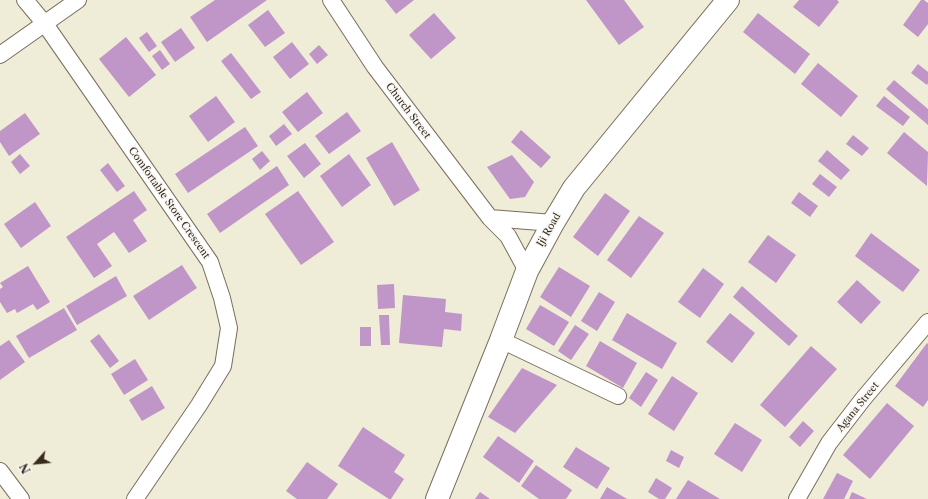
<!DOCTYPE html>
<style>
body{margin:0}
#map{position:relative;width:928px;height:499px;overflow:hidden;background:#efecd8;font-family:"Libre Caslon Text",serif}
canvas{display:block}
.north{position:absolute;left:16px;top:443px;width:40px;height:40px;-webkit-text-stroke:3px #f6f6f2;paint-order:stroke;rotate:243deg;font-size:11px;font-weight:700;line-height:16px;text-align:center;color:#3b2a1e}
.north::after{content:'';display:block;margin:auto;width:14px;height:18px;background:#3b2a1e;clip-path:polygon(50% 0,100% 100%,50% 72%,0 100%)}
</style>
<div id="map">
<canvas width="928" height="499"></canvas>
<div class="north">N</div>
</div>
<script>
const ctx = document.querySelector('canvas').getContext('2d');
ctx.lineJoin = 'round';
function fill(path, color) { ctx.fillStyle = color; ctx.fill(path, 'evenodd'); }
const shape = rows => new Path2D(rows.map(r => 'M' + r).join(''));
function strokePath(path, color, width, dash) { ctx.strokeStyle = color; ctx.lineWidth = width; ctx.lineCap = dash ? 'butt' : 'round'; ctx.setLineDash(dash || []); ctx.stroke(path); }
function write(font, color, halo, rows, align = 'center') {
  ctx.font = font + ' "Libre Caslon Text",serif'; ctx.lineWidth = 3; ctx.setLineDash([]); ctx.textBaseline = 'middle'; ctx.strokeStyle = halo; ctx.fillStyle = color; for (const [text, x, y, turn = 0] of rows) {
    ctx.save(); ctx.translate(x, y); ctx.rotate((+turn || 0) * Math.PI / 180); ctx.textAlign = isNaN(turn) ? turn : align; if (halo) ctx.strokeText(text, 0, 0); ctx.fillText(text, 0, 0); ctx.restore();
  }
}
fill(shape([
 [215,0,267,0,207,42,190,17],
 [385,0,414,0,396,14],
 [586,0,624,0,644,27,619,45],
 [799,0,837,0,839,2,819,27,793,7],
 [921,0,924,0,928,3,928,24,918,37,903,25],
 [268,10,285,33,265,47,248,25],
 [434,13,456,38,431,59,409,35],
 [758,13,810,54,795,74,743,32],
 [181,28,195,48,175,62,161,42],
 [147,32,157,46,149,52,139,38],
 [126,37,156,75,129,97,99,59],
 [292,42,309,64,290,79,273,57],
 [319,45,328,55,317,64,309,54],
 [160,50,170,64,162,70,152,56],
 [231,53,261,92,251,99,221,61],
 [818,63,858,96,841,117,801,84],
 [918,64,928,72,928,83,927,85,911,73],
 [894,80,928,109,928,125,886,89],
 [307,92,323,113,298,132,282,112],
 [216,96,235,122,208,142,189,116],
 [884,96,910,117,903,126,876,106],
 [347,112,361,131,329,154,315,136],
 [25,113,40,134,9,156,0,142,0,131],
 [284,124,292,134,276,146,269,136],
 [245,127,258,146,188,193,175,174],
 [521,130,551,157,541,168,511,142],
 [904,132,928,152,927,186,887,153],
 [853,135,869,148,862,156,846,144],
 [392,142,420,190,394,206,366,158],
 [305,143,321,164,304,178,287,156],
 [827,150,850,170,841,180,818,161],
 [262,151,270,161,260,170,252,159],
 [20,154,30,166,20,174,11,162],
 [349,154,371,185,342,207,320,176],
 [512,155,534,182,525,197,510,199,487,167],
 [108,163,125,186,117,192,100,170],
 [277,166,289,185,220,233,207,214],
 [820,174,837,187,829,197,812,184],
 [134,191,147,210,133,220,147,241,129,253,114,232,97,244,112,266,94,278,66,237],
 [298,191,334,242,301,265,265,214],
 [799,192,818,206,810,217,791,203],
 [605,193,630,211,598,256,573,237],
 [35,202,51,226,21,248,4,224],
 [639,216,664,233,631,278,607,260],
 [871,233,920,270,903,292,855,256],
 [768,235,796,255,776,283,748,262],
 [182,265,197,288,149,320,133,296],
 [28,266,50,302,37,310,33,304,17,313,15,309,7,313,0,302,0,289,3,287,0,283],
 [559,267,590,286,571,317,540,297],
 [703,268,724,284,700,318,678,302],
 [116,276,127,296,77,325,66,306],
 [857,280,881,302,861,324,837,302],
 [394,284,395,308,378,309,377,285],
 [742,286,798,336,789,346,733,297],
 [599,292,615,302,597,331,581,321],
 [403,295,446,299,445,312,462,314,461,331,444,329,442,347,399,343],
 [540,305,569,322,554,346,526,329],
 [64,308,77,330,29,358,16,336],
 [627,313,677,343,662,369,612,340],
 [730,313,755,333,732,363,706,342],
 [379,315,389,315,390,345,381,345],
 [575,325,589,334,571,360,558,351],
 [360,327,371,327,371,346,360,346],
 [99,334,119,361,110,368,90,341],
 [9,340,25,362,0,380,0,346],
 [600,341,637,363,623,388,586,366],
 [927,343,928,344,928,400,923,407,895,386],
 [811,346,837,369,785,427,760,405],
 [135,359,148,380,124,395,111,374],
 [522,368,557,385,515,433,488,417],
 [646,372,658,380,641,407,629,398],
 [672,376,698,393,674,431,648,414],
 [152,386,165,408,142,421,129,400],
 [887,403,914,426,870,479,843,455],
 [803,421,814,431,800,447,789,437],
 [735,423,762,440,742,472,714,454],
 [363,427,405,455,394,472,404,479,391,499,389,499,338,466],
 [498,436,534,461,519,483,483,457],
 [576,447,610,468,597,489,563,467],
 [671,450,684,457,679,468,666,461],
 [307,462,338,484,327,499,297,499,286,491],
 [536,465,572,490,566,499,539,499,521,486],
 [837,473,853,481,844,499,823,499],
 [656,478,672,488,665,499,659,499,648,492],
 [688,480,720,499,676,499],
 [607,487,627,499,600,499],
 [480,492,490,499,475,499],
 [852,492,867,499,849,499]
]), '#c095c7');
const street = shape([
 [25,0,45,24,210,262,222,298,229,328,223,366,199,405,135,499],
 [331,0,375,67,490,218,508,236,527,271],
 [0,55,78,0],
 [490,218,553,223],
 [501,340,618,396],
 [0,471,21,499],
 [797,499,829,443,863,399,928,322]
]);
const secondary = shape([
 [437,499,501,340,527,271,553,223,574,188,728,0]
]);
strokePath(street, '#7a6e5f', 18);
strokePath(secondary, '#7a6e5f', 24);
strokePath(street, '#fff', 16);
strokePath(secondary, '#fff', 22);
write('10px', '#3b2a1e', '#f6f6f2', [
 ["Church Street",408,111,53],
 ["Comfortable Store Crescent",169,203,55],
 ["Iji Road",549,230,-60],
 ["Agana Street",858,407,-51]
]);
</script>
